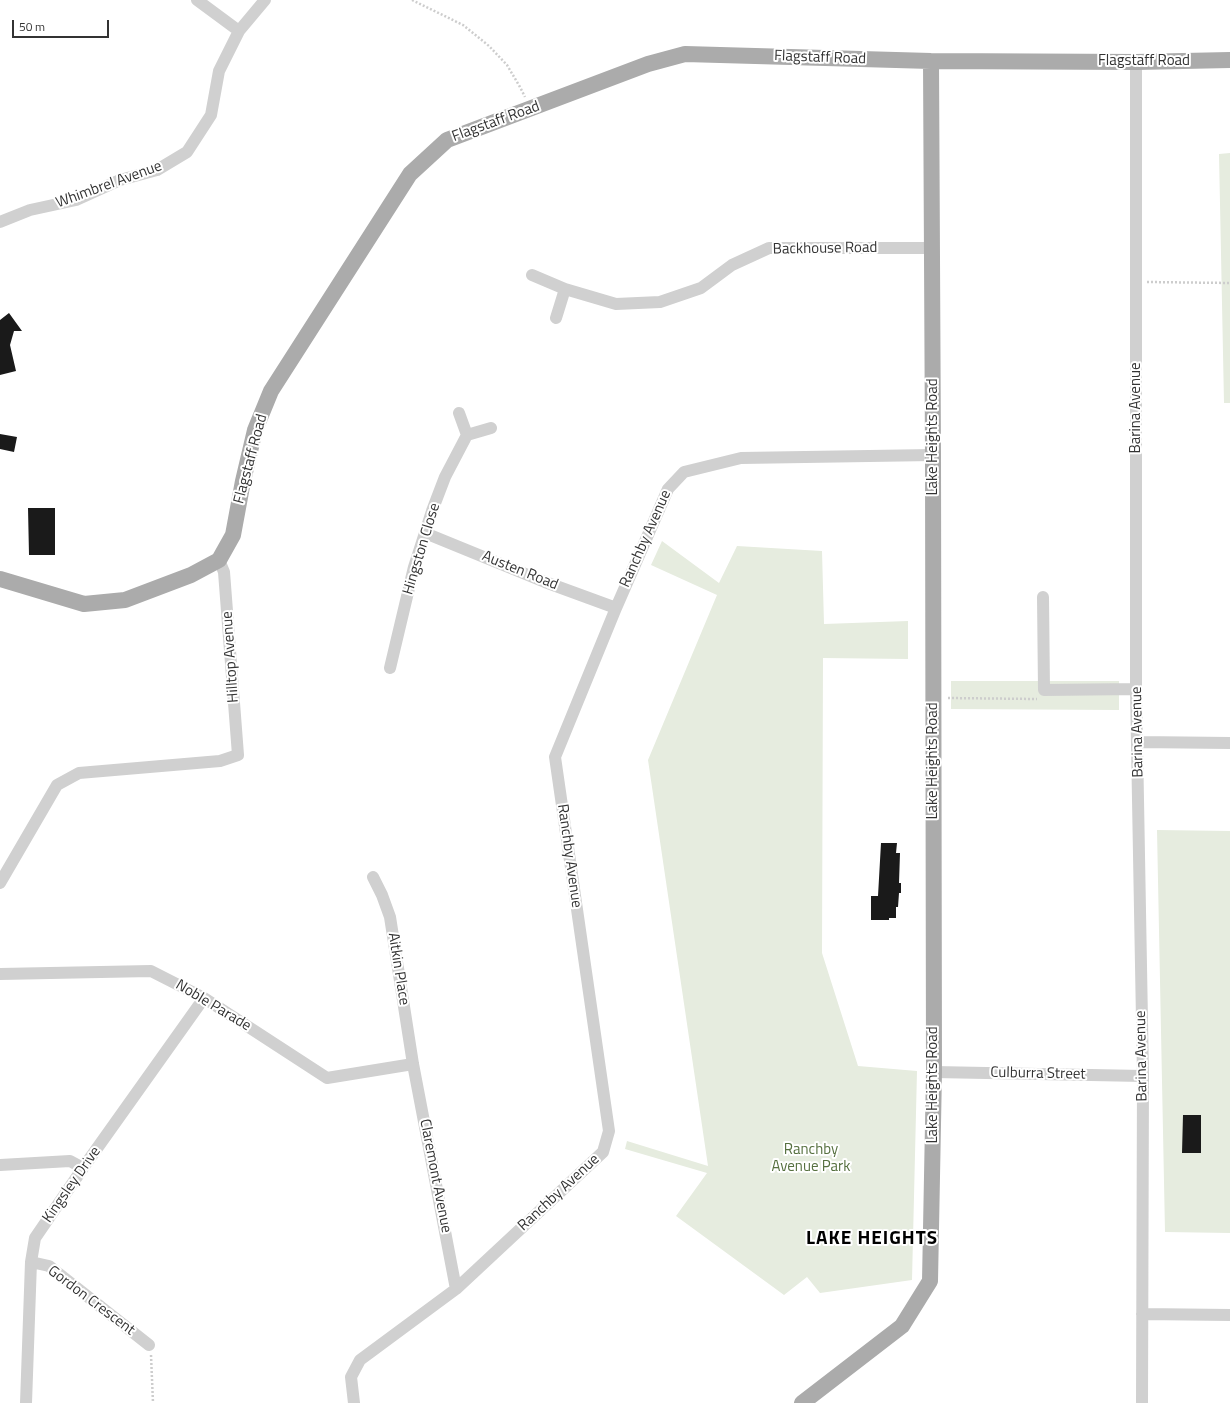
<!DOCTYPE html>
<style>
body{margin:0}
#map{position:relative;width:1230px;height:1403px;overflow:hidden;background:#fff;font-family:"Titillium Web",sans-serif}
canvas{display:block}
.scale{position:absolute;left:12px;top:20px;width:97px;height:18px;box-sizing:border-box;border:2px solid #333;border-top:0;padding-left:5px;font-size:12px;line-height:14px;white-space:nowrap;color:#333;-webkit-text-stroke:3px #fff;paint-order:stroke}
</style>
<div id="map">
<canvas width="1230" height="1403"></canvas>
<div class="scale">50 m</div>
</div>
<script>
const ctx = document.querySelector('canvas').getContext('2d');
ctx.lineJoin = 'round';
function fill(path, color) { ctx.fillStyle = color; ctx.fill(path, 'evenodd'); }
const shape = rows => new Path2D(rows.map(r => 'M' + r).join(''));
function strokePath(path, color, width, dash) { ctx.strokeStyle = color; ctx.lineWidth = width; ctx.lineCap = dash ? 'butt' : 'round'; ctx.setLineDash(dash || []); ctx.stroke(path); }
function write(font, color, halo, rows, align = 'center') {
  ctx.font = font + ' "Titillium Web",sans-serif'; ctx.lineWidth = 4; ctx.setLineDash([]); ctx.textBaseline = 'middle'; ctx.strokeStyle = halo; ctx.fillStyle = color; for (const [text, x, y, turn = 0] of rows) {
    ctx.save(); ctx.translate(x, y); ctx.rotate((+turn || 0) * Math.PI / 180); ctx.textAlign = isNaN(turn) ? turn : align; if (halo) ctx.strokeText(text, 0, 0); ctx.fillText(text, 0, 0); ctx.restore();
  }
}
fill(shape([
 [1230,153,1230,403,1224,403,1219,154],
 [662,541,719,583,737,546,822,551,824,624,908,621,908,659,823,658,822,953,858,1066,917,1071,912,1280,820,1293,807,1277,784,1295,676,1216,707,1173,625,1149,627,1141,708,1166,648,760,717,595,651,565],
 [951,681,1119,681,1119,710,951,709],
 [1157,830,1230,831,1230,1233,1165,1232]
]), '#e6ecdf');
fill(shape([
 [9,313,22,331,14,331,10,345,16,371,0,375,0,320],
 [0,434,17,437,14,452,0,449],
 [28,508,55,508,55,555,29,555],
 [881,843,897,843,896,853,900,853,899,883,901,883,901,893,899,893,898,907,896,907,896,918,889,918,889,920,871,920,871,896,878,896],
 [1183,1115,1201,1115,1201,1153,1182,1153]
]), '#1a1a1a');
strokePath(shape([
 [412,0,463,25,489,46,507,65,520,87,525,97],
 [1147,282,1230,283],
 [948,698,1037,699],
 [151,1355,153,1403]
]), '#cdcdcd', 2.5, [2, 2]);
strokePath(shape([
 [197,0,239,31],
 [1136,62,1136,689,1143,1076,1142,1403],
 [0,222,30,210,76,200,120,180,157,170,187,152,211,115,219,71,239,31,265,0],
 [532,275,565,289,616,304,660,302,701,288,732,265,769,248,932,248],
 [556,318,565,289],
 [459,413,467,435],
 [425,533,545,582,616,608],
 [1043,597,1044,690,1136,689],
 [390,668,414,567,432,511,445,477,467,435,491,428],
 [1138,742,1230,743],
 [373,877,382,895,390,917,413,1064,456,1289],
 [0,883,57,785,79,773,220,761,238,755,224,572,219,560],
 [0,974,151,971,204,998,327,1078,413,1064],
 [934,1072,1143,1076],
 [0,1165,70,1161,83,1168],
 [31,1262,49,1266,149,1345],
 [1142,1314,1230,1315],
 [26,1403,31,1262,35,1238,83,1168,204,998],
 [354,1403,351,1377,360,1360,456,1289,603,1152,609,1131,555,757,616,608,668,489,684,472,741,458,933,455]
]), '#d0d0d0', 12);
strokePath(shape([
 [0,579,84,604,125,600,191,575,219,560,233,535,243,481,255,430,271,391,410,174,447,140,648,64,685,54,931,61,1136,62,1230,60],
 [802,1403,902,1326,930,1281,934,1072,933,455,931,61]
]), '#ababab', 16);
write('15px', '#333', '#fff', [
 ["Flagstaff Road",820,58,2],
 ["Flagstaff Road",1144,61],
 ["Flagstaff Road",496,122,-20],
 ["Whimbrel Avenue",109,185,-20],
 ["Backhouse Road",825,249,-1],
 ["Barina Avenue",1136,408,-90],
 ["Lake Heights Road",933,437,-90],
 ["Flagstaff Road",251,459,-75],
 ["Ranchby Avenue",646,539,-66],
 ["Hingston Close",422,549,-73],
 ["Austen Road",520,571,22],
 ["Hilltop Avenue",231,657,-94],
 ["Barina Avenue",1138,732,-91],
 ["Lake Heights Road",933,761,-90],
 ["Ranchby Avenue",569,856,82],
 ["Aitkin Place",398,969,81],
 ["Noble Parade",213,1006,31],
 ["Barina Avenue",1142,1056,-91],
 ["Culburra Street",1038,1074,1],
 ["Lake Heights Road",933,1085,-90],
 ["Claremont Avenue",435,1176,79],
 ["Kingsley Drive",72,1185,-55],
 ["Ranchby Avenue",559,1193,-43],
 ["Gordon Crescent",91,1301,37]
]);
write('15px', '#56703f', '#fff', [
 ["Ranchby",811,1150],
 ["Avenue Park",811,1167]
]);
ctx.letterSpacing = '1px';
write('bold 19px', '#000', '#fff', [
 ["LAKE HEIGHTS",872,1239]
]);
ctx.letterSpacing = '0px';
</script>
